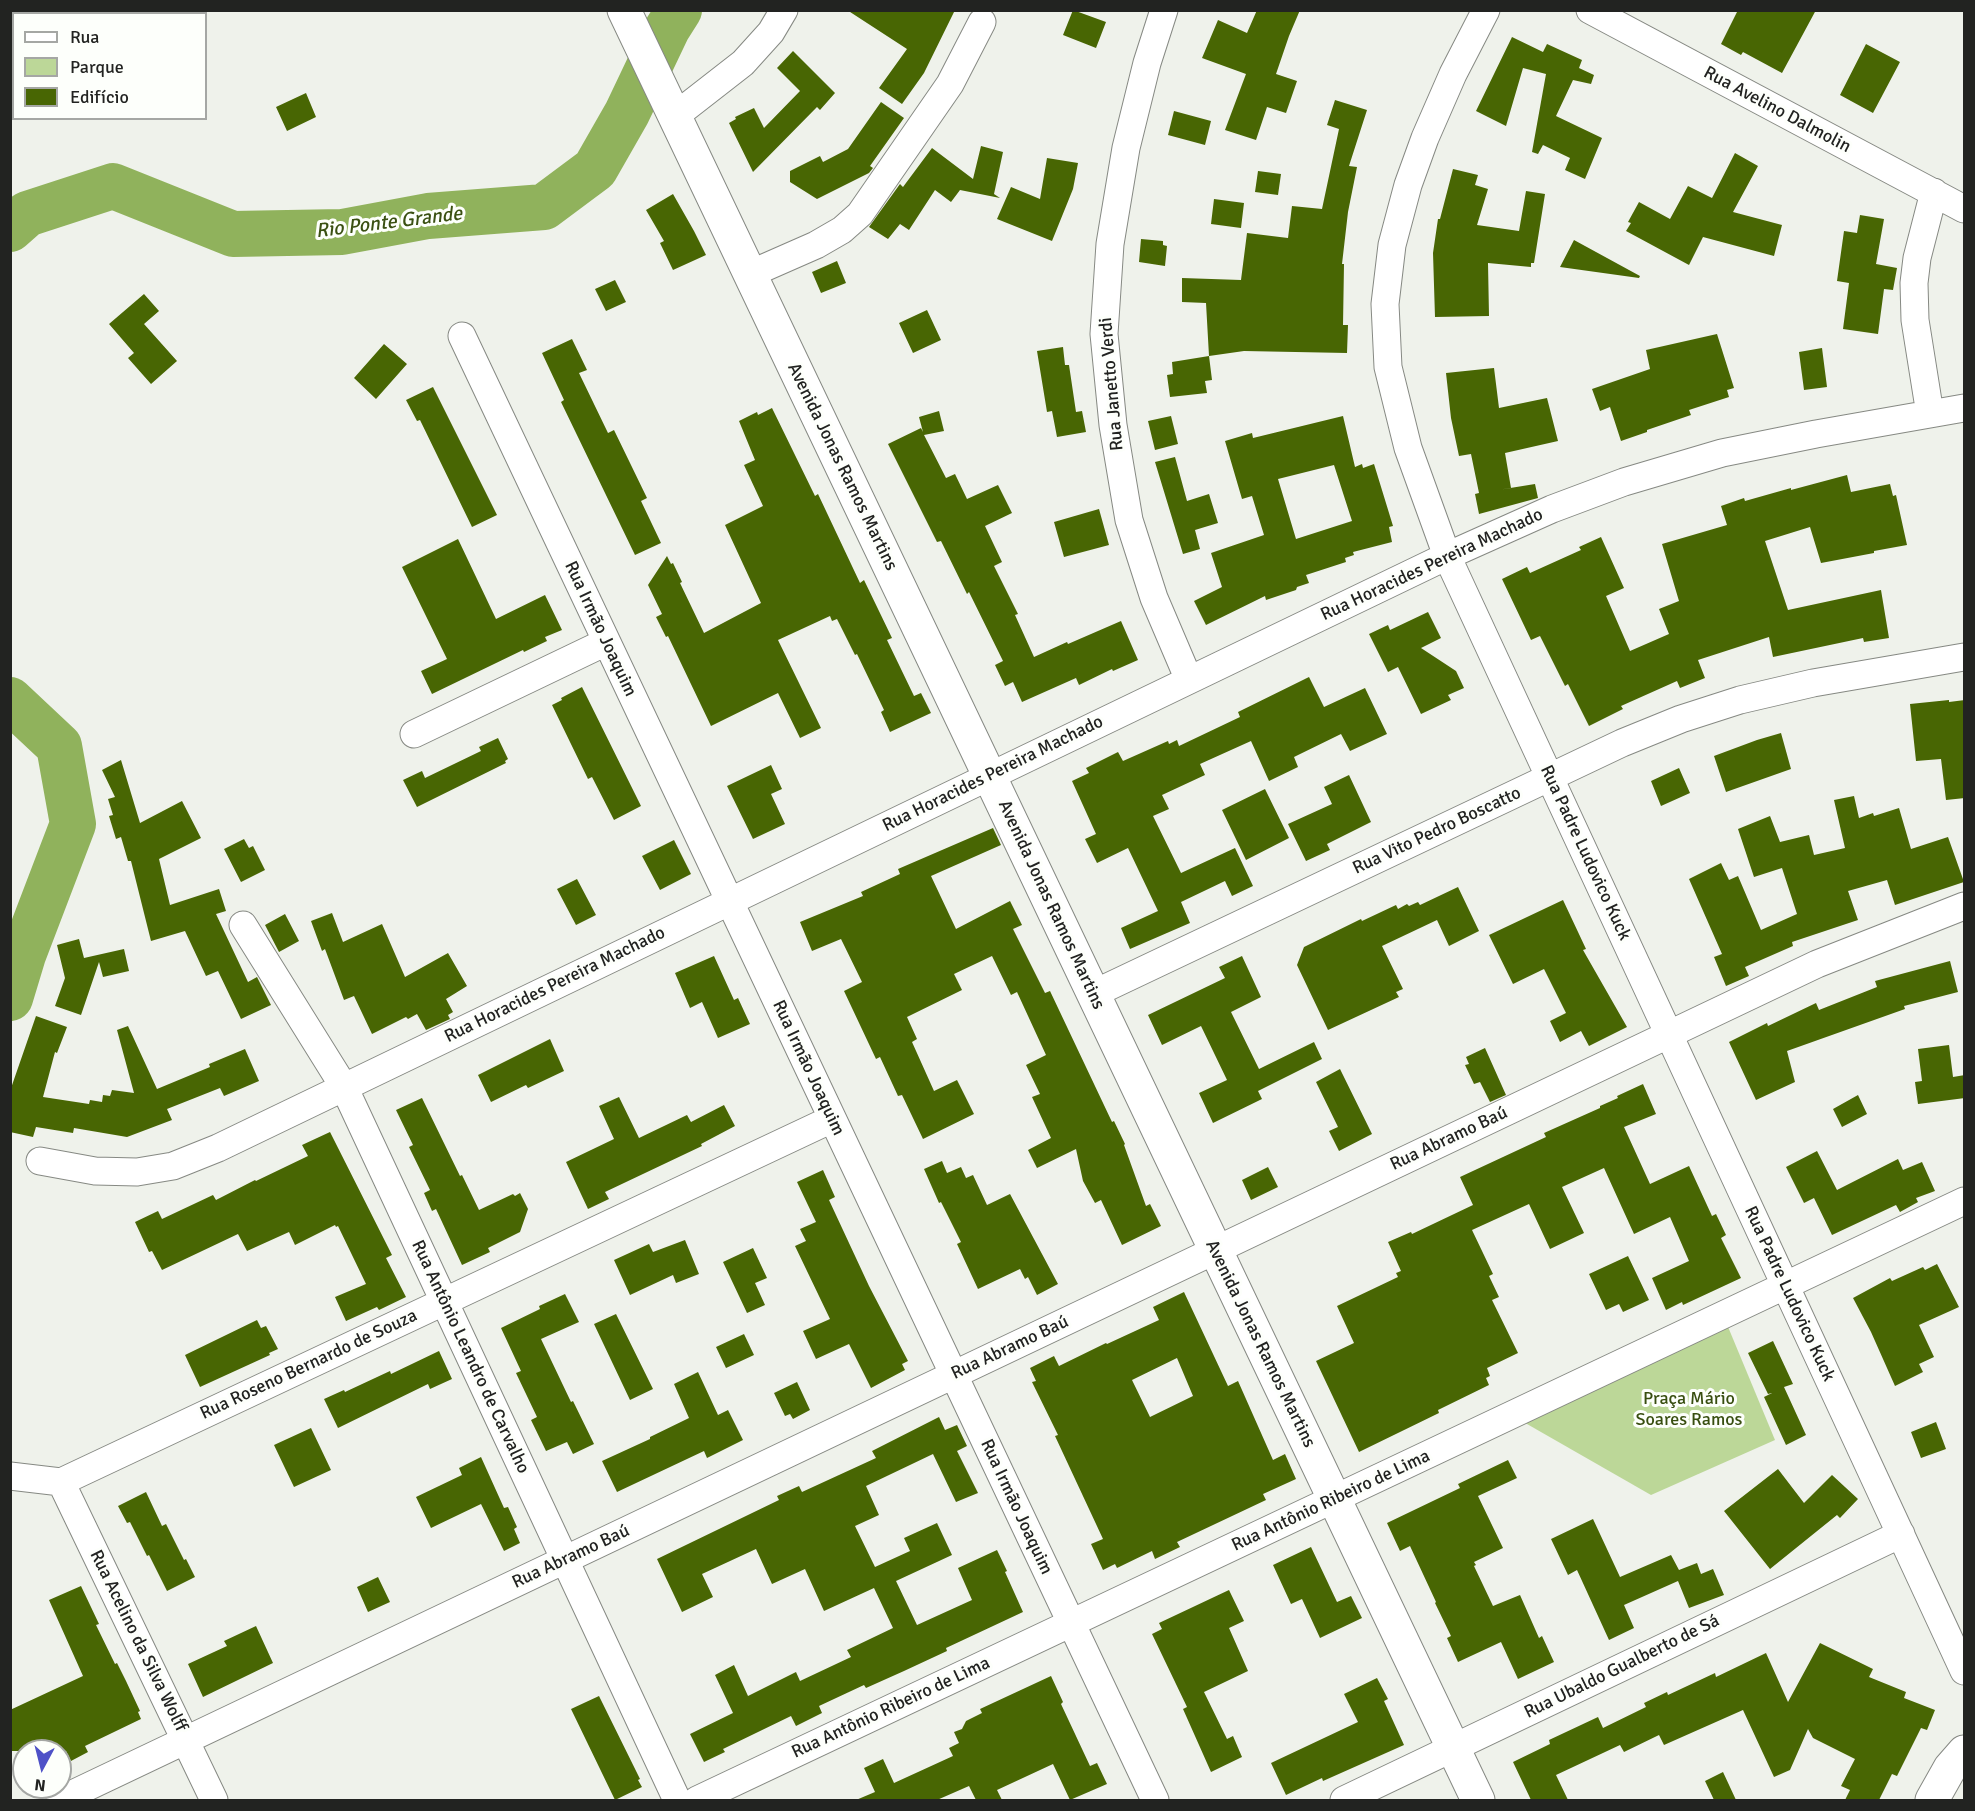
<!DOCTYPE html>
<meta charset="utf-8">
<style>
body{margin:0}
#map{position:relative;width:1975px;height:1811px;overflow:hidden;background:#eff2eb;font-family:Signika,sans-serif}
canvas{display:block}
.frame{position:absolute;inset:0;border:12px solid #222321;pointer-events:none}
.legend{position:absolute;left:12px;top:12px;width:195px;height:108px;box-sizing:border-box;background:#fdfffb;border:2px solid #a5a7a4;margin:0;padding:8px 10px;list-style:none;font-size:18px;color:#222321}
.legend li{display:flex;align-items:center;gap:12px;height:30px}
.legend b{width:30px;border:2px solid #a5a7a4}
.north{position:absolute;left:12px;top:1739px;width:60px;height:60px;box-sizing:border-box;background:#fdfffb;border:2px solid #a5a7a4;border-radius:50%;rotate:187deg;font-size:16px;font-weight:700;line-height:24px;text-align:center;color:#222321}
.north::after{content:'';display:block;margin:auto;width:21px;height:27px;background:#4e51c7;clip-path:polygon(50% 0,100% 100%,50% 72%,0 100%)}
</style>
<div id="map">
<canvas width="1975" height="1811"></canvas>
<div class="frame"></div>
<ul class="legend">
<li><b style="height:8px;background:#fff"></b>Rua</li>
<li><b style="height:16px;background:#bcd798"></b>Parque</li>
<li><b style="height:16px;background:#486603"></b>Edifício</li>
</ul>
<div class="north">N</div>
</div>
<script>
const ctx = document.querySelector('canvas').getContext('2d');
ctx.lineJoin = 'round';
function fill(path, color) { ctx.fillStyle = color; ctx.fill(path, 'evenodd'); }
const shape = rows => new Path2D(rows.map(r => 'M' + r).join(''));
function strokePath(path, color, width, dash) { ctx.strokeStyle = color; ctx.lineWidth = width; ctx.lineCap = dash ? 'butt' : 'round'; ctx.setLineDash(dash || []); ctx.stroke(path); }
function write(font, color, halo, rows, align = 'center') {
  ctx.font = font + ' Signika,sans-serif'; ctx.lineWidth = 6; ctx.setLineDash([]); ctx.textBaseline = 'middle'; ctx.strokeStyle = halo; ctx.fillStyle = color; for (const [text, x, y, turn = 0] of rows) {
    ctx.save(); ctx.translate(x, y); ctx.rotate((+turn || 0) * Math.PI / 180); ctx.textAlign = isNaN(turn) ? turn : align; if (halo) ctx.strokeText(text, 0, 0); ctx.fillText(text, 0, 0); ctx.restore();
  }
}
fill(shape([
 [1726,1322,1775,1440,1651,1495,1520,1420]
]), '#bcd798');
strokePath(shape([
 [10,229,27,214,113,186,233,234,342,232,428,216,544,207,595,169,627,113,667,29,679,10],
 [10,700,59,746,73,824,23,955,10,998]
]), '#90b25c', 46);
fill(shape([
 [847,10,955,10,924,73,902,104,879,88,907,49],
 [1073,10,1106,22,1096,48,1063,35],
 [1257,10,1300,10,1289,36,1276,74,1297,81,1286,113,1267,107,1256,140,1225,130,1246,74,1202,58,1218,20,1247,33],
 [1738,10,1816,10,1782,73,1743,52,1741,55,1721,44],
 [1512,37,1543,52,1547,44,1582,60,1579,68,1594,75,1591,84,1573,80,1556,116,1602,138,1585,179,1565,170,1570,158,1543,145,1538,154,1532,152,1546,74,1523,68,1506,126,1476,111],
 [1866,44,1900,62,1873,113,1840,95],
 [793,51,835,93,820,110,817,107,753,172,729,123,736,119,735,117,754,108,764,128,800,91,777,68],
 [306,93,316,117,287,131,276,107],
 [1335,100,1367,110,1349,166,1357,167,1348,212,1342,264,1344,264,1343,325,1348,325,1347,353,1244,351,1209,356,1206,303,1182,302,1182,278,1241,280,1247,233,1288,238,1292,206,1322,209,1339,129,1327,125],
 [881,102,904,118,870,166,873,168,869,173,817,199,790,182,790,171,820,156,823,162,848,149],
 [1174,111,1211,121,1205,145,1168,135],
 [981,146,1003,152,994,194,1000,198,960,190,951,202,935,190,909,230,900,224,888,239,869,227,900,184,903,187,932,148,973,179],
 [1735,153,1758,166,1733,212,1782,225,1774,256,1703,237,1689,265,1626,231,1631,223,1628,222,1639,202,1670,219,1688,186,1712,198],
 [1047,158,1078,163,1073,189,1052,241,997,219,1011,187,1040,199],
 [1453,169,1478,175,1475,185,1488,189,1477,225,1519,231,1526,191,1545,194,1534,263,1531,263,1531,267,1488,263,1489,316,1435,317,1433,253,1438,219,1440,219],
 [1258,171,1281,174,1278,195,1255,192],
 [673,194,694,231,706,255,673,270,660,243,664,241,646,210],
 [1214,199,1244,203,1241,228,1211,224],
 [1860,215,1884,219,1876,264,1897,268,1893,290,1884,289,1878,334,1843,329,1849,283,1837,281,1844,231,1857,233],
 [1141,239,1163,241,1163,245,1167,246,1165,266,1139,262],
 [1574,240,1640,276,1639,278,1560,267],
 [837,261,846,283,821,293,812,272],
 [615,280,626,302,606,311,595,289],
 [144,294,159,311,144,324,177,361,151,384,128,358,134,353,109,324],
 [927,310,941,340,913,353,899,323],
 [1717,334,1734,388,1727,390,1729,397,1689,410,1691,415,1647,430,1647,432,1621,441,1610,407,1600,411,1592,389,1650,369,1646,350],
 [572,339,587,370,579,373,608,433,614,430,647,498,641,501,661,543,635,555,561,402,564,400,542,353],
 [384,344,407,364,376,399,354,378],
 [1063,347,1065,365,1069,365,1076,412,1082,411,1086,432,1057,437,1052,411,1047,412,1037,351],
 [1822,348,1827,387,1804,390,1799,352],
 [1209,356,1212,380,1205,381,1207,393,1170,397,1167,375,1173,374,1172,362],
 [1494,368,1499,408,1547,398,1558,441,1505,453,1511,488,1498,490,1535,484,1538,498,1479,514,1475,494,1479,493,1471,454,1459,456,1451,418,1446,373],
 [433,387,497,515,472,527,420,420,417,421,406,400],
 [772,408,815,496,818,494,860,583,864,580,892,638,887,640,914,696,921,693,931,713,890,732,881,712,884,710,857,654,855,655,837,619,832,621,830,616,778,640,821,728,800,738,778,693,711,726,668,636,666,637,656,617,662,614,648,585,667,556,671,564,673,563,682,582,680,583,704,633,761,603,725,525,763,506,744,465,755,460,739,421,757,412,758,415],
 [939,411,944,431,924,435,946,478,955,474,967,499,998,485,1012,513,985,526,1002,562,994,566,1018,614,1015,615,1034,657,1067,642,1068,644,1121,621,1138,660,1113,671,1112,669,1079,685,1076,678,1022,702,1013,682,1005,686,995,665,1003,661,969,592,967,594,941,541,937,542,888,444,921,428,923,432,919,417],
 [1171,416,1178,444,1155,450,1148,421],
 [1343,416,1355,467,1362,464,1363,468,1374,464,1393,526,1389,527,1392,542,1353,552,1354,555,1345,558,1346,562,1306,575,1309,583,1297,587,1296,590,1266,600,1265,596,1206,625,1194,601,1222,587,1211,553,1264,535,1252,496,1242,499,1225,441,1252,433,1253,438],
 [1334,465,1352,521,1296,539,1278,479],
 [1175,457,1187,501,1209,494,1218,523,1195,530,1200,549,1183,554,1155,462],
 [1847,475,1851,492,1890,484,1893,496,1896,495,1907,545,1874,551,1874,553,1821,563,1810,527,1765,541,1788,610,1881,590,1889,638,1864,642,1863,638,1773,657,1769,637,1698,660,1705,678,1680,688,1677,681,1621,706,1623,709,1589,726,1568,684,1565,686,1540,636,1531,640,1502,579,1527,567,1530,573,1581,550,1579,547,1601,537,1624,588,1606,596,1630,651,1669,634,1659,609,1679,601,1662,544,1727,525,1721,506,1744,498,1745,501,1791,488,1791,490],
 [1099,509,1109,545,1064,557,1054,522],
 [458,539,496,619,545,595,562,630,545,637,547,641,524,652,523,650,432,694,421,671,447,659,402,567],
 [1428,612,1441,638,1421,648,1456,671,1464,688,1448,695,1451,700,1421,714,1398,667,1388,672,1369,634,1388,625,1390,630],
 [1309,677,1324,707,1365,688,1387,734,1350,751,1341,734,1294,757,1298,767,1269,781,1251,741,1200,764,1205,775,1162,795,1169,809,1153,816,1181,873,1235,848,1253,886,1232,896,1225,881,1181,902,1190,923,1130,949,1121,928,1158,911,1128,848,1097,863,1085,839,1096,834,1072,781,1089,773,1086,768,1118,752,1123,761,1168,741,1169,744,1177,740,1179,746,1240,717,1238,712],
 [582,687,641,806,614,820,592,777,588,779,552,705,562,700,561,698],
 [1949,700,1949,702,1965,700,1965,798,1946,800,1941,759,1916,761,1910,704],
 [1781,733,1791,769,1726,792,1714,756,1757,740],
 [498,738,508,759,505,761,506,763,417,807,403,780,422,771,425,778,481,751,479,747],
 [121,760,140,823,182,801,201,838,159,859,170,905,219,889,226,911,216,914,248,982,257,977,271,1005,241,1019,218,971,206,976,185,931,151,941,131,861,128,861,121,837,116,839,109,816,113,815,108,799,115,797,102,770],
 [771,765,782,789,771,794,785,824,753,839,727,786],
 [1679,768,1690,793,1661,806,1651,781],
 [1349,775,1371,822,1327,844,1330,850,1306,861,1288,824,1332,804,1324,787],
 [1265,789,1289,838,1246,860,1222,810],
 [1854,796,1859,818,1873,813,1874,816,1899,808,1911,849,1948,837,1964,882,1895,905,1887,880,1848,891,1858,920,1792,942,1793,946,1745,967,1749,976,1726,986,1714,957,1722,954,1689,879,1721,863,1729,880,1738,876,1761,930,1797,914,1782,868,1754,877,1738,829,1770,816,1780,842,1809,835,1814,855,1845,848,1834,800],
 [993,828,1001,845,931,876,956,929,1010,901,1022,925,1013,929,1045,993,1050,991,1112,1122,1114,1121,1125,1144,1124,1145,1146,1206,1150,1204,1161,1226,1122,1245,1101,1200,1095,1203,1083,1181,1076,1149,1037,1168,1028,1150,1051,1138,1032,1097,1040,1094,1026,1065,1046,1055,1017,992,1011,995,992,956,954,974,962,990,907,1017,917,1039,912,1042,934,1091,957,1080,974,1114,923,1139,902,1095,898,1096,880,1057,876,1059,844,991,862,982,841,939,812,951,800,922,863,896,861,892,900,874,898,869],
 [244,839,249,848,253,846,265,870,241,882,224,849],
 [674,840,691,874,660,890,642,856],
 [577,879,596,915,576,925,557,889],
 [1458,887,1479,931,1449,946,1437,920,1382,946,1403,989,1396,992,1399,997,1328,1030,1297,965,1304,947,1361,919,1362,921,1396,905,1398,909,1407,904,1409,906,1418,902,1420,905],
 [1563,900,1586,949,1583,950,1627,1027,1589,1046,1581,1031,1560,1042,1550,1021,1566,1013,1544,969,1513,984,1489,935],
 [332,913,343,942,382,924,405,977,448,953,467,986,446,999,453,1012,448,1015,450,1019,426,1030,417,1014,408,1019,406,1017,372,1034,354,996,344,1000,325,949,322,951,311,921],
 [285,914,299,941,279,952,265,925],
 [79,939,84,958,124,949,129,971,103,977,99,962,81,1015,55,1006,65,978,57,945],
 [714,956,734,1000,738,998,750,1024,718,1038,702,1002,690,1008,675,973],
 [1242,956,1261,997,1231,1012,1259,1069,1314,1042,1322,1059,1258,1091,1262,1099,1213,1123,1199,1093,1227,1080,1201,1026,1162,1045,1148,1015,1225,978,1219,967],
 [1950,961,1958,992,1904,1006,1905,1009,1787,1051,1795,1082,1756,1100,1729,1042,1767,1023,1768,1026,1816,1003,1819,1010,1877,987,1875,981],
 [36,1016,67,1027,57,1053,55,1052,43,1097,89,1104,90,1100,102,1102,103,1095,110,1096,112,1090,134,1093,117,1030,128,1026,157,1089,210,1067,209,1064,245,1049,259,1081,224,1096,220,1088,167,1109,172,1120,127,1137,74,1128,73,1133,36,1127,33,1137,10,1132,10,1091],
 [550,1039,564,1071,528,1088,526,1085,491,1102,478,1075],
 [1949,1045,1953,1077,1965,1075,1965,1098,1918,1104,1915,1082,1922,1081,1918,1049],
 [1485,1048,1506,1095,1490,1102,1480,1082,1474,1084,1465,1065,1469,1064,1466,1057],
 [1340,1069,1372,1134,1339,1151,1329,1131,1338,1127,1316,1082],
 [1643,1084,1656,1114,1624,1127,1650,1184,1689,1166,1712,1216,1716,1214,1726,1235,1721,1238,1741,1278,1683,1305,1682,1302,1666,1310,1652,1278,1689,1261,1670,1217,1634,1234,1604,1168,1562,1187,1584,1233,1550,1249,1529,1204,1472,1230,1493,1274,1489,1276,1499,1297,1492,1300,1518,1353,1487,1368,1490,1376,1486,1378,1489,1385,1438,1410,1439,1413,1359,1452,1316,1361,1354,1343,1337,1306,1398,1277,1396,1273,1401,1271,1388,1242,1411,1232,1412,1234,1473,1205,1460,1177,1546,1137,1544,1133,1600,1108,1600,1106,1618,1098,1617,1096],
 [1858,1095,1867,1114,1842,1127,1833,1109],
 [619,1097,639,1138,687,1115,691,1122,724,1105,735,1126,701,1144,702,1146,605,1192,609,1199,588,1209,566,1162,614,1139,599,1106],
 [422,1098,460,1176,462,1175,479,1210,513,1194,515,1196,520,1193,528,1209,520,1232,488,1248,490,1252,462,1265,436,1209,432,1211,424,1193,430,1190,409,1147,413,1145,396,1110],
 [330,1132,392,1255,386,1258,406,1297,379,1310,377,1307,346,1321,335,1297,366,1284,338,1226,336,1227,335,1225,295,1245,289,1232,247,1251,238,1234,162,1270,152,1251,149,1252,135,1222,158,1211,162,1219,213,1195,216,1200,255,1180,256,1181,308,1156,302,1145],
 [1817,1151,1837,1190,1898,1159,1903,1170,1922,1162,1935,1191,1916,1198,1918,1202,1900,1212,1896,1205,1832,1235,1814,1198,1804,1203,1786,1167],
 [942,1161,947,1173,961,1167,966,1178,973,1175,987,1205,1010,1194,1058,1284,1037,1295,1028,1277,1025,1279,1020,1269,978,1289,957,1244,961,1242,941,1202,939,1203,924,1169],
 [1268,1167,1278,1187,1251,1200,1242,1180],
 [823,1170,835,1197,829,1200,869,1286,908,1361,902,1364,905,1370,871,1388,849,1344,816,1359,803,1331,830,1319,795,1246,806,1241,800,1229,816,1222,797,1182],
 [685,1240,699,1274,676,1283,673,1275,630,1295,614,1260,649,1244,653,1252],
 [753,1248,767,1278,755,1283,765,1305,747,1313,723,1262],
 [1628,1256,1649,1300,1623,1312,1619,1304,1606,1310,1589,1274],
 [1937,1264,1959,1307,1919,1325,1934,1357,1919,1364,1923,1372,1895,1386,1871,1332,1853,1298,1890,1278,1892,1281,1923,1267,1925,1270],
 [1184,1292,1228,1386,1238,1381,1273,1460,1285,1454,1296,1479,1263,1494,1266,1500,1177,1542,1180,1547,1155,1559,1152,1551,1117,1568,1115,1564,1103,1570,1091,1544,1103,1539,1055,1436,1058,1435,1032,1382,1036,1381,1030,1368,1054,1356,1059,1366,1106,1343,1107,1344,1159,1320,1153,1307],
 [1177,1358,1193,1396,1150,1417,1132,1380],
 [565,1294,579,1322,541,1339,571,1402,573,1401,594,1444,573,1454,567,1442,546,1451,531,1420,537,1417,516,1373,521,1371,501,1328,540,1309,539,1306],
 [616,1314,653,1389,630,1400,594,1324],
 [257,1320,261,1328,266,1326,278,1349,269,1353,270,1355,200,1387,185,1355],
 [744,1334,754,1355,726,1368,716,1347],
 [1773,1341,1793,1384,1784,1387,1806,1435,1786,1445,1764,1397,1772,1393,1768,1394,1748,1353],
 [439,1351,452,1379,430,1389,428,1384,338,1428,324,1399,344,1390,345,1392,390,1371,391,1374],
 [698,1372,718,1415,728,1410,743,1440,707,1458,704,1451,617,1492,602,1461,650,1439,650,1437,689,1418,674,1384],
 [797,1382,810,1410,793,1419,790,1414,785,1416,774,1393],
 [939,1417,945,1430,957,1425,967,1446,957,1451,978,1493,956,1502,933,1454,866,1486,879,1515,855,1526,875,1567,910,1551,904,1538,937,1523,952,1555,896,1581,917,1625,972,1600,958,1568,997,1550,1007,1571,1005,1572,1023,1612,946,1648,947,1651,904,1671,866,1688,864,1685,819,1706,822,1713,796,1726,791,1716,723,1749,725,1752,704,1762,690,1734,733,1713,715,1675,734,1665,748,1696,796,1672,800,1681,851,1657,847,1650,893,1628,874,1588,824,1611,805,1569,772,1584,756,1549,702,1574,713,1597,682,1612,657,1559,779,1500,777,1496,799,1486,802,1492,876,1458,872,1451],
 [1936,1422,1946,1449,1921,1458,1911,1432],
 [311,1428,331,1470,294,1487,274,1445],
 [481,1457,504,1508,508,1507,517,1527,514,1529,520,1543,504,1551,481,1504,431,1528,416,1497,462,1475,459,1468],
 [1508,1460,1517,1478,1478,1496,1503,1548,1474,1562,1476,1565,1474,1566,1493,1606,1520,1595,1539,1638,1542,1636,1554,1662,1518,1679,1501,1642,1458,1662,1447,1638,1451,1636,1435,1603,1436,1602,1410,1546,1400,1551,1387,1523,1460,1488,1458,1484],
 [1778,1469,1804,1503,1832,1475,1858,1499,1840,1518,1837,1515,1770,1569,1724,1511],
 [146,1492,162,1526,166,1524,184,1560,186,1559,195,1577,167,1591,149,1555,147,1556,130,1522,127,1523,118,1506],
 [1593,1519,1620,1577,1671,1555,1679,1570,1697,1563,1701,1574,1713,1569,1724,1595,1689,1608,1678,1581,1624,1605,1634,1628,1609,1640,1577,1570,1568,1575,1551,1539],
 [1311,1547,1337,1602,1351,1596,1362,1618,1320,1638,1302,1599,1291,1604,1273,1565],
 [378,1577,390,1602,368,1612,357,1587],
 [81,1586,99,1624,96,1625,115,1664,117,1663,126,1681,140,1711,138,1712,141,1719,85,1746,88,1752,71,1761,66,1751,10,1751,10,1710,83,1676,49,1600],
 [1229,1590,1244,1621,1229,1628,1248,1671,1204,1692,1227,1739,1233,1736,1242,1757,1211,1772,1183,1709,1187,1707,1152,1634,1162,1629,1159,1623],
 [256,1626,273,1663,203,1697,188,1664,227,1646,224,1641],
 [1820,1643,1873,1669,1869,1677,1906,1692,1904,1698,1935,1710,1927,1730,1921,1728,1897,1776,1892,1774,1879,1800,1845,1800,1850,1790,1841,1786,1855,1759,1813,1738,1808,1729,1790,1770,1774,1777,1743,1710,1664,1745,1659,1735,1624,1752,1620,1745,1556,1775,1568,1800,1531,1800,1513,1762,1550,1744,1549,1740,1598,1717,1603,1728,1646,1707,1644,1703,1667,1692,1668,1695,1715,1673,1716,1677,1766,1653,1788,1702],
 [1051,1676,1063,1702,1061,1704,1090,1766,1097,1763,1107,1784,1070,1800,1053,1764,997,1790,1002,1800,976,1800,969,1786,937,1800,856,1800,875,1792,864,1768,883,1759,894,1783,953,1756,949,1748,959,1743,954,1732,962,1729,966,1721,982,1713,980,1709],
 [1377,1678,1388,1699,1384,1701,1404,1745,1323,1781,1322,1778,1286,1795,1271,1763,1358,1722,1344,1694],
 [599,1696,640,1779,638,1780,642,1787,615,1800,571,1709],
 [1723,1772,1736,1800,1714,1800,1705,1781]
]), '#486603');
const minor = shape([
 [1164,10,1147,63,1126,148,1110,244,1104,334,1113,425,1129,520,1154,598,1189,680],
 [1486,10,1453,74,1425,138,1408,185,1392,245,1385,304,1388,367,1408,448,1447,556,1964,1671],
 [1590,10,1964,209],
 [675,116,743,63,771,32,784,10],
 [750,274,816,245,842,230,860,214,950,84,982,22],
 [462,336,1155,1800],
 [1930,414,1915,320,1914,283,1917,258,1934,192],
 [414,734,606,642],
 [243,925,344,1087,677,1800],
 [1093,994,1622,743,1681,719,1740,700,1813,683,1964,657],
 [40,1161,95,1171,137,1172,173,1166,218,1148,1447,556,1552,509,1624,482,1722,453,1816,434,1964,408],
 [10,1476,61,1482,832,1119],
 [61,1482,214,1800],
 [60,1800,1817,964,1964,906],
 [697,1800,1964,1201],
 [1344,1800,1901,1534]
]);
const secondary = shape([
 [624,10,1478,1800],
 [1932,1800,1950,1768,1964,1752]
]);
strokePath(minor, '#868983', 29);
strokePath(secondary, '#868983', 35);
strokePath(minor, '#fff', 27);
strokePath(secondary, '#fff', 33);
write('18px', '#222321', '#fdfffb', [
 ["Rua Avelino Dalmolin",1777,110,28],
 ["Rua Janetto Verdi",1112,384,-95],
 ["Avenida Jonas Ramos Martins",842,467,64],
 ["Rua Horacides Pereira Machado",1432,565,-25],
 ["Rua Irmão Joaquim",600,629,65],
 ["Rua Horacides Pereira Machado",993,774,-26],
 ["Rua Vito Pedro Boscatto",1437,831,-25],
 ["Rua Padre Ludovico Kuck",1585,853,65],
 ["Avenida Jonas Ramos Martins",1051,905,65],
 ["Rua Horacides Pereira Machado",555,985,-26],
 ["Rua Irmão Joaquim",808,1068,65],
 ["Rua Abramo Baú",1449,1139,-25],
 ["Rua Padre Ludovico Kuck",1789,1294,65],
 ["Avenida Jonas Ramos Martins",1260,1344,64],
 ["Rua Abramo Baú",1010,1348,-25],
 ["Rua Antônio Leandro de Carvalho",470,1357,65],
 ["Rua Roseno Bernardo de Souza",309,1365,-25],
 ["Rua Antônio Ribeiro de Lima",1331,1501,-25],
 ["Rua Irmão Joaquim",1016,1507,65],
 ["Rua Abramo Baú",571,1557,-25],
 ["Rua Acelino da Silva Wolff",138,1641,64],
 ["Rua Ubaldo Gualberto de Sá",1622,1667,-26],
 ["Rua Antônio Ribeiro de Lima",891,1708,-25]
]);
write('18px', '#384e10', '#fdfffb', [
 ["Praça Mário",1689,1399],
 ["Soares Ramos",1689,1420]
]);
write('italic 20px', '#3a5012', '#fdfffb', [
 ["Rio Ponte Grande",389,223,-7]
]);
</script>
